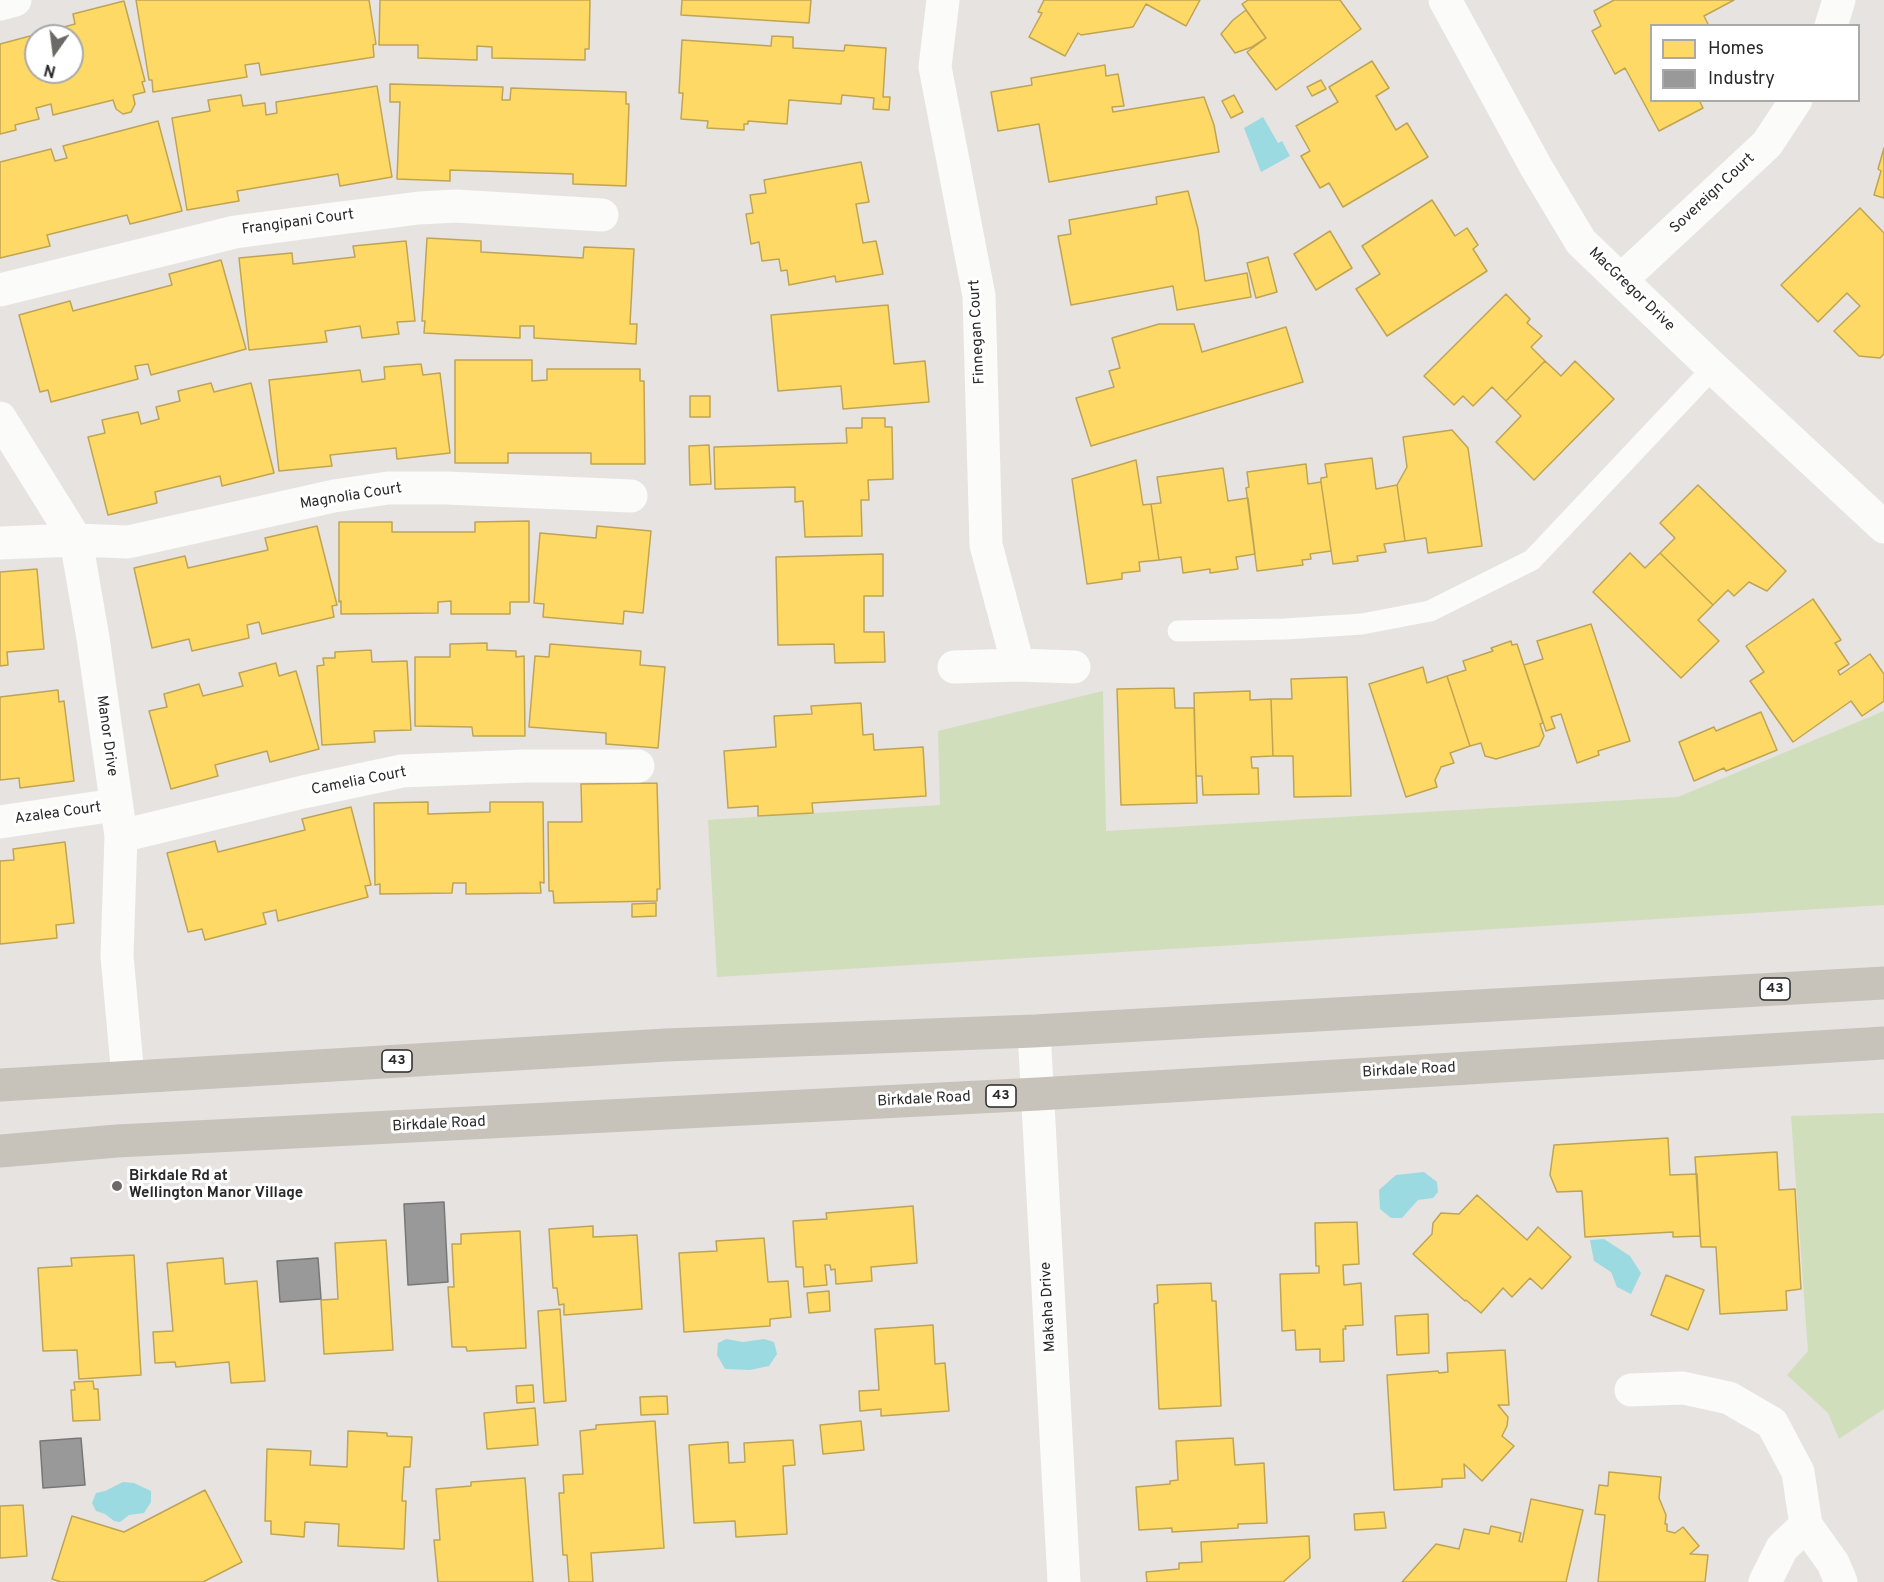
<!DOCTYPE html>
<style>
body{margin:0}
#map{position:relative;width:1884px;height:1582px;overflow:hidden;background:#e7e3e0;font-family:Overpass,sans-serif}
canvas{display:block}
.legend{position:absolute;left:1650px;top:24px;width:210px;height:78px;box-sizing:border-box;background:#fff;border:2px solid #a9a9a9;margin:0;padding:8px 10px;list-style:none;font-size:18px;color:#292929}
.legend li{display:flex;align-items:center;gap:12px;height:30px}
.legend b{width:30px;border:2px solid #a9a9a9}
.north{position:absolute;left:24px;top:24px;width:60px;height:60px;box-sizing:border-box;background:#fff;border:2px solid #a9a9a9;border-radius:50%;rotate:194deg;font-size:16px;font-weight:700;line-height:24px;text-align:center;color:#292929}
.north::after{content:'';display:block;margin:auto;width:21px;height:27px;background:#6c6a69;clip-path:polygon(50% 0,100% 100%,50% 72%,0 100%)}
</style>
<div id="map">
<canvas width="1884" height="1582"></canvas>
<ul class="legend">
<li><b style="height:16px;background:#ffd966"></b>Homes</li>
<li><b style="height:16px;background:#999"></b>Industry</li>
</ul>
<div class="north">N</div>
</div>
<script>
const ctx = document.querySelector('canvas').getContext('2d');
ctx.lineJoin = 'round';
function fill(path, color) { ctx.fillStyle = color; ctx.fill(path, 'evenodd'); }
const shape = rows => new Path2D(rows.map(r => 'M' + r).join(''));
function strokePath(path, color, width, dash) { ctx.strokeStyle = color; ctx.lineWidth = width; ctx.lineCap = dash ? 'butt' : 'round'; ctx.setLineDash(dash || []); ctx.stroke(path); }
function write(font, color, halo, rows, align = 'center') {
  ctx.font = font + ' Overpass,sans-serif'; ctx.lineWidth = 6; ctx.setLineDash([]); ctx.textBaseline = 'middle'; ctx.strokeStyle = halo; ctx.fillStyle = color; for (const [text, x, y, turn = 0] of rows) {
    ctx.save(); ctx.translate(x, y); ctx.rotate((+turn || 0) * Math.PI / 180); ctx.textAlign = isNaN(turn) ? turn : align; if (halo) ctx.strokeText(text, 0, 0); ctx.fillText(text, 0, 0); ctx.restore();
  }
}
fill(shape([
 [1103,691,1106,831,1678,797,1884,711,1884,905,717,977,708,820,940,805,938,731],
 [1884,1113,1884,1409,1839,1439,1828,1413,1787,1375,1808,1351,1791,1116]
]), '#d0debc');
fill(shape([
 [1263,117,1278,143,1282,141,1290,156,1261,172,1244,128],
 [1424,1172,1437,1182,1438,1192,1433,1198,1418,1200,1402,1218,1391,1218,1380,1209,1379,1190,1396,1175],
 [1604,1239,1630,1256,1641,1273,1631,1294,1617,1287,1611,1272,1594,1261,1590,1240],
 [726,1339,743,1342,764,1339,774,1342,777,1354,769,1366,750,1370,725,1369,717,1355,718,1343],
 [123,1482,134,1483,151,1491,151,1502,144,1513,129,1515,120,1522,114,1521,105,1514,96,1511,92,1503,96,1493,105,1491]
]), '#9bdae0');
const homes = shape([
 [136,0,369,0,376,44,373,45,374,57,261,75,259,63,245,65,247,77,153,92,152,80,149,80,136,0],
 [380,0,590,0,589,49,585,49,585,60,492,58,492,47,477,46,477,60,418,58,418,45,379,45,380,0],
 [682,0,811,0,809,23,681,15,682,0],
 [1044,0,1200,0,1186,26,1146,4,1133,27,1081,35,1078,33,1065,56,1029,37,1042,13,1038,12,1044,0],
 [1248,0,1340,0,1361,29,1276,90,1247,52,1266,38,1242,4,1248,0],
 [1614,0,1734,0,1704,16,1709,26,1652,26,1652,100,1699,100,1703,108,1659,131,1625,68,1615,74,1592,31,1601,26,1594,11,1614,0],
 [124,1,145,81,142,82,145,92,133,95,135,104,131,112,123,114,116,109,113,100,53,115,51,104,36,108,39,119,15,125,16,130,0,134,0,44,75,24,73,14,124,1],
 [36,36,72,36,72,72,36,72,36,36],
 [1246,10,1266,38,1252,47,1235,53,1221,34,1233,20,1246,10],
 [772,36,793,37,793,48,844,51,845,45,886,48,883,97,890,97,889,110,873,109,874,98,842,95,841,104,789,100,787,124,748,121,748,124,744,124,744,130,707,128,708,121,681,119,683,93,679,93,682,40,771,46,772,36],
 [1372,61,1389,88,1376,96,1396,130,1407,123,1428,157,1343,207,1329,183,1320,188,1301,156,1310,151,1296,126,1338,102,1329,87,1372,61],
 [1105,65,1106,76,1118,74,1124,106,1112,107,1113,112,1204,97,1214,125,1219,152,1049,182,1039,124,998,131,991,92,1032,85,1031,78,1105,65],
 [1321,80,1326,89,1312,96,1307,87,1321,80],
 [390,84,503,87,502,100,510,100,511,88,626,92,626,104,629,104,626,186,573,184,573,174,450,170,450,181,397,179,400,102,390,102,390,84],
 [377,86,392,177,340,186,338,174,237,191,239,201,187,210,172,118,210,111,208,100,241,95,243,106,265,103,266,115,277,113,276,102,377,86],
 [1234,95,1243,112,1231,118,1222,101,1234,95],
 [158,121,182,211,130,224,127,215,47,235,50,246,0,258,0,162,51,149,55,161,67,158,63,146,158,121],
 [1884,148,1884,198,1874,195,1881,171,1878,169,1884,148],
 [861,162,869,202,856,204,863,243,876,241,883,274,836,282,835,276,789,285,787,270,781,271,779,259,762,261,759,242,751,244,746,214,753,213,750,195,766,193,764,180,861,162],
 [1188,191,1198,229,1205,281,1247,273,1251,297,1177,310,1173,286,1071,305,1058,236,1071,234,1069,220,1157,204,1156,197,1188,191],
 [1432,200,1455,236,1467,228,1478,245,1473,249,1487,271,1387,336,1356,289,1380,274,1362,246,1432,200],
 [1860,208,1884,233,1884,354,1880,358,1859,356,1834,331,1860,306,1847,293,1818,322,1781,285,1860,208],
 [1330,231,1352,268,1316,290,1294,254,1330,231],
 [427,238,481,241,481,252,583,258,584,247,634,249,630,324,637,324,636,344,534,338,534,326,520,326,520,338,424,333,425,321,422,321,427,238],
 [406,241,415,321,397,322,399,334,362,338,360,326,325,331,327,342,249,350,239,258,292,253,293,264,355,257,353,246,406,241],
 [1268,257,1277,292,1256,298,1247,263,1268,257],
 [221,260,246,349,151,375,148,364,135,366,138,379,51,402,48,390,40,392,19,315,70,301,73,311,172,285,169,274,221,260],
 [1506,294,1530,319,1527,323,1542,336,1531,347,1545,361,1506,401,1492,387,1473,406,1463,396,1454,405,1424,376,1506,294],
 [888,305,894,364,925,361,929,402,843,409,841,386,778,391,771,315,888,305],
 [1159,324,1194,324,1202,352,1286,327,1303,382,1091,446,1076,398,1114,387,1109,371,1120,368,1112,338,1159,324],
 [455,360,532,360,532,381,547,380,547,369,640,369,640,381,644,381,645,464,591,464,591,453,508,453,508,463,455,463,455,360],
 [1545,361,1561,376,1575,361,1614,399,1534,480,1496,442,1521,416,1506,401,1545,361],
 [421,364,423,375,440,373,450,453,397,459,396,448,330,455,332,466,279,471,269,380,360,370,362,382,385,379,384,367,421,364],
 [211,383,214,392,251,383,274,473,222,486,220,476,155,492,157,503,108,515,88,437,105,433,102,420,138,412,141,424,159,419,156,407,180,401,178,391,211,383],
 [690,396,710,396,710,417,690,417,690,396],
 [862,418,885,418,885,427,892,427,893,479,868,480,869,500,861,500,862,536,805,537,803,501,795,502,795,487,715,489,714,447,847,443,846,428,862,428,862,418],
 [1452,430,1468,448,1482,546,1428,553,1426,538,1405,541,1397,485,1407,467,1403,437,1452,430],
 [709,445,711,484,690,485,689,446,709,445],
 [1372,458,1376,489,1397,485,1405,541,1384,544,1386,552,1357,556,1358,561,1333,564,1321,482,1321,478,1327,477,1325,464,1372,458],
 [1136,460,1143,505,1151,504,1159,560,1139,562,1140,571,1122,573,1122,579,1087,584,1072,479,1136,460],
 [1306,464,1308,484,1321,482,1331,551,1310,554,1311,559,1302,560,1303,565,1257,571,1246,488,1249,487,1247,472,1306,464],
 [1223,468,1228,501,1248,498,1255,554,1236,557,1238,569,1210,573,1210,569,1183,573,1181,557,1159,560,1151,504,1161,503,1157,477,1223,468],
 [1698,485,1786,571,1767,591,1749,582,1734,596,1728,590,1713,605,1660,553,1675,538,1660,523,1698,485],
 [529,521,529,602,510,602,510,614,451,614,451,601,438,602,438,613,341,614,341,601,339,602,339,522,392,522,392,532,475,532,475,522,529,521],
 [317,526,337,605,332,606,334,617,262,634,259,622,247,625,249,638,192,651,189,639,152,648,134,568,185,556,188,568,268,550,265,538,317,526],
 [597,526,651,531,643,613,624,611,623,624,543,617,544,604,534,603,540,533,596,538,597,526],
 [1630,553,1645,568,1660,553,1713,605,1698,620,1719,641,1681,678,1593,592,1630,553],
 [883,554,883,596,864,596,864,632,884,632,885,662,835,663,834,644,778,645,776,557,883,554],
 [37,569,44,649,7,652,8,665,0,666,0,572,37,569],
 [1813,599,1841,640,1835,643,1849,664,1838,671,1840,675,1870,654,1884,674,1884,701,1862,716,1851,701,1793,742,1750,681,1764,672,1746,646,1813,599],
 [1591,624,1630,741,1598,751,1599,755,1577,763,1561,714,1551,717,1555,728,1546,731,1524,665,1543,659,1537,641,1591,624],
 [1511,641,1512,645,1517,644,1543,723,1540,724,1544,736,1539,746,1496,759,1485,756,1481,743,1470,746,1447,676,1466,670,1463,661,1493,651,1491,648,1511,641],
 [487,643,487,650,516,651,516,657,524,656,525,736,473,736,472,727,415,726,415,657,450,657,450,644,487,643],
 [550,644,641,651,640,665,665,667,658,748,606,744,606,733,529,727,535,656,549,657,550,644],
 [371,650,372,662,407,661,411,730,374,731,375,742,322,745,317,666,324,665,323,658,335,658,335,652,371,650],
 [276,663,279,676,296,671,319,749,270,762,267,751,215,765,218,776,171,789,149,711,167,707,164,694,199,684,203,696,243,686,239,673,276,663],
 [1423,667,1427,683,1447,676,1470,746,1450,753,1454,763,1441,767,1435,780,1437,787,1406,797,1369,684,1423,667],
 [1347,677,1351,796,1294,797,1293,756,1273,756,1271,699,1292,699,1291,679,1347,677],
 [1174,688,1175,708,1194,708,1197,803,1121,805,1117,689,1174,688],
 [58,690,59,702,64,701,74,781,20,788,19,778,0,780,0,697,58,690],
 [1250,691,1250,700,1271,699,1273,756,1251,757,1252,768,1258,768,1259,794,1203,795,1202,776,1196,776,1194,693,1250,691],
 [861,703,863,735,873,734,874,750,923,747,926,796,812,803,813,813,758,816,758,806,728,808,724,751,776,747,774,716,812,714,811,706,861,703],
 [1761,712,1777,750,1726,771,1724,768,1694,781,1679,742,1714,727,1716,731,1761,712],
 [657,783,660,889,657,889,657,901,554,903,553,891,549,891,548,822,582,822,581,784,657,783],
 [428,802,428,814,490,812,490,802,543,802,544,883,540,882,541,893,466,894,466,883,453,883,452,893,380,894,380,884,375,885,374,803,428,802],
 [351,807,371,885,365,886,368,897,278,921,276,910,263,913,266,924,205,940,202,929,188,932,167,853,215,841,218,852,305,830,302,819,351,807],
 [65,842,74,923,56,925,57,938,0,944,0,861,14,860,13,849,65,842],
 [656,903,656,916,632,917,632,904,656,903],
 [1668,1138,1670,1175,1697,1174,1700,1236,1673,1237,1673,1232,1585,1237,1582,1191,1557,1192,1550,1175,1554,1145,1668,1138],
 [1777,1152,1779,1190,1795,1189,1801,1289,1786,1291,1787,1310,1720,1314,1716,1247,1701,1247,1695,1157,1777,1152],
 [1477,1195,1527,1240,1538,1227,1571,1257,1542,1289,1530,1278,1512,1297,1503,1288,1481,1313,1466,1300,1465,1301,1413,1254,1432,1234,1433,1223,1441,1213,1459,1214,1477,1195],
 [913,1206,917,1263,871,1267,872,1281,836,1284,835,1269,831,1270,830,1265,825,1265,827,1285,804,1287,803,1267,796,1267,793,1221,827,1219,826,1213,913,1206],
 [1357,1222,1359,1264,1343,1265,1344,1285,1361,1283,1363,1325,1345,1326,1346,1329,1343,1329,1344,1361,1320,1362,1320,1349,1296,1350,1295,1330,1282,1331,1280,1274,1319,1273,1319,1266,1316,1266,1315,1223,1357,1222],
 [593,1226,593,1237,637,1235,642,1309,564,1315,564,1304,559,1305,557,1288,553,1288,549,1229,593,1226],
 [520,1231,526,1348,467,1351,466,1347,452,1347,448,1287,454,1287,452,1244,461,1244,461,1234,520,1231],
 [764,1238,768,1282,788,1281,791,1317,770,1319,770,1326,684,1332,679,1253,717,1251,716,1241,764,1238],
 [386,1240,393,1350,324,1354,321,1300,338,1299,335,1243,386,1240],
 [134,1255,141,1375,79,1379,77,1350,43,1351,38,1268,72,1266,71,1258,134,1255],
 [223,1258,225,1284,257,1281,265,1381,231,1383,229,1362,176,1367,175,1362,155,1363,153,1332,173,1331,167,1263,223,1258],
 [1666,1275,1704,1290,1688,1330,1651,1315,1666,1275],
 [1211,1283,1212,1301,1216,1301,1221,1406,1159,1409,1154,1304,1158,1303,1157,1285,1211,1283],
 [829,1291,830,1311,809,1313,807,1293,829,1291],
 [560,1309,566,1401,544,1403,538,1311,560,1309],
 [1428,1314,1429,1353,1397,1355,1395,1316,1428,1314],
 [933,1325,935,1364,945,1363,949,1411,881,1416,881,1409,860,1411,859,1391,879,1390,875,1329,933,1325],
 [1505,1350,1509,1405,1498,1405,1508,1417,1507,1426,1502,1436,1514,1446,1482,1481,1464,1464,1465,1478,1442,1479,1442,1487,1394,1490,1387,1375,1438,1371,1439,1373,1448,1372,1447,1353,1505,1350],
 [93,1381,94,1389,98,1389,100,1420,73,1421,71,1390,75,1390,74,1382,93,1381],
 [533,1385,534,1402,517,1403,516,1386,533,1385],
 [667,1396,668,1414,641,1415,640,1397,667,1396],
 [535,1408,538,1445,487,1449,484,1413,535,1408],
 [655,1421,664,1548,591,1553,593,1582,569,1582,567,1555,563,1555,559,1493,564,1493,563,1475,583,1474,580,1431,596,1429,596,1425,655,1421],
 [861,1421,864,1450,823,1454,820,1425,861,1421],
 [348,1431,387,1433,387,1436,412,1437,410,1467,404,1467,402,1501,406,1501,404,1549,338,1546,339,1524,305,1522,304,1537,271,1534,271,1521,265,1521,267,1449,311,1451,310,1465,347,1467,348,1431],
 [1233,1438,1235,1465,1264,1463,1267,1523,1238,1524,1238,1528,1172,1532,1172,1528,1139,1530,1136,1487,1170,1484,1170,1481,1178,1480,1176,1441,1233,1438],
 [793,1440,795,1465,783,1466,787,1534,736,1537,735,1521,694,1523,689,1445,728,1442,729,1463,745,1462,744,1443,793,1440],
 [1609,1472,1661,1477,1659,1498,1666,1515,1665,1524,1667,1524,1667,1531,1675,1533,1683,1527,1699,1546,1690,1554,1708,1555,1705,1582,1598,1582,1605,1515,1595,1514,1599,1485,1608,1486,1609,1472],
 [525,1478,533,1582,438,1582,434,1540,440,1540,436,1489,471,1486,471,1482,525,1478],
 [205,1490,242,1562,203,1582,61,1582,52,1579,72,1516,124,1532,205,1490],
 [1531,1499,1583,1510,1566,1582,1402,1582,1436,1544,1459,1549,1464,1529,1489,1534,1491,1526,1521,1533,1519,1541,1522,1542,1531,1499],
 [23,1505,27,1556,0,1558,0,1506,23,1505],
 [1384,1512,1386,1528,1355,1530,1354,1514,1384,1512],
 [1309,1536,1310,1558,1283,1582,1147,1582,1146,1572,1179,1569,1179,1563,1202,1562,1201,1542,1309,1536]
]);
fill(homes, '#ffd966');
strokePath(homes, '#bfa454', 1.5);
const industry = shape([
 [444,1202,448,1282,408,1285,404,1204,444,1202],
 [318,1258,321,1299,280,1302,277,1261,318,1258],
 [81,1438,85,1485,43,1488,40,1441,81,1438]
]);
fill(industry, '#999');
strokePath(industry, '#777', 1.5);
strokePath(shape([
 [1178,631,1285,629,1362,624,1430,611,1532,560,1713,368]
]), '#fbfbfa', 21);
strokePath(shape([
 [943,0,935,67,979,296,986,545,1018,665],
 [1445,0,1536,167,1581,242,1713,368,1884,527],
 [0,4,15,0],
 [1831,26,1839,0],
 [1621,280,1767,144,1796,100],
 [0,290,235,232,325,220,419,208,456,206,602,215],
 [0,418,76,540,93,638,121,836,117,956,128,1077],
 [0,543,76,540,128,542,334,496,388,488,446,488,631,496],
 [954,667,1018,665,1074,667],
 [0,822,115,805],
 [121,836,303,792,402,771,526,766,638,766],
 [1034,1031,1064,1582],
 [1631,1390,1683,1388,1729,1398,1772,1423,1798,1472,1806,1525,1833,1563,1841,1582],
 [1765,1582,1782,1548,1806,1525]
]), '#fbfbfa', 33);
strokePath(shape([
 [0,1085,666,1045,1034,1031,1884,983],
 [0,1151,117,1141,1038,1094,1884,1043]
]), '#c7c3ba', 33);
for (const [x, y, r, color] of [
 [117,1186,6,"#6c6a69"]
]) { const dot = new Path2D(); dot.arc(x, y, r, 0, 2 * Math.PI); ctx.fillStyle = color; ctx.fill(dot); strokePath(dot, '#fff', 2); }
for (const [x, y, w] of [
 [1775,989,30],
 [397,1061,30],
 [1001,1096,30]
]) { const box = new Path2D(); box.roundRect(x - w / 2, y - 11, w, 22, 4.5); ctx.fillStyle = '#fff'; ctx.fill(box); strokePath(box, '#292929', 1.5); }
write('bold 14px', '#292929', null, [
 ["43",1775,989],
 ["43",397,1061],
 ["43",1001,1096]
]);
write('15px', '#292929', '#fff', [
 ["Sovereign Court",1713,194,-43],
 ["Frangipani Court",298,223,-8],
 ["MacGregor Drive",1631,290,44],
 ["Finnegan Court",978,332,-93],
 ["Magnolia Court",351,497,-9],
 ["Manor Drive",106,736,82],
 ["Camelia Court",359,782,-11],
 ["Azalea Court",58,814,-8],
 ["Birkdale Road",1409,1071,-3],
 ["Birkdale Road",924,1100,-3],
 ["Birkdale Road",439,1125,-3],
 ["Makaha Drive",1049,1307,-93]
]);
write('bold 15px', '#292929', '#fff', [
 ["Birkdale Rd at",129,1177],
 ["Wellington Manor Village",129,1194]
], 'left');
</script>
